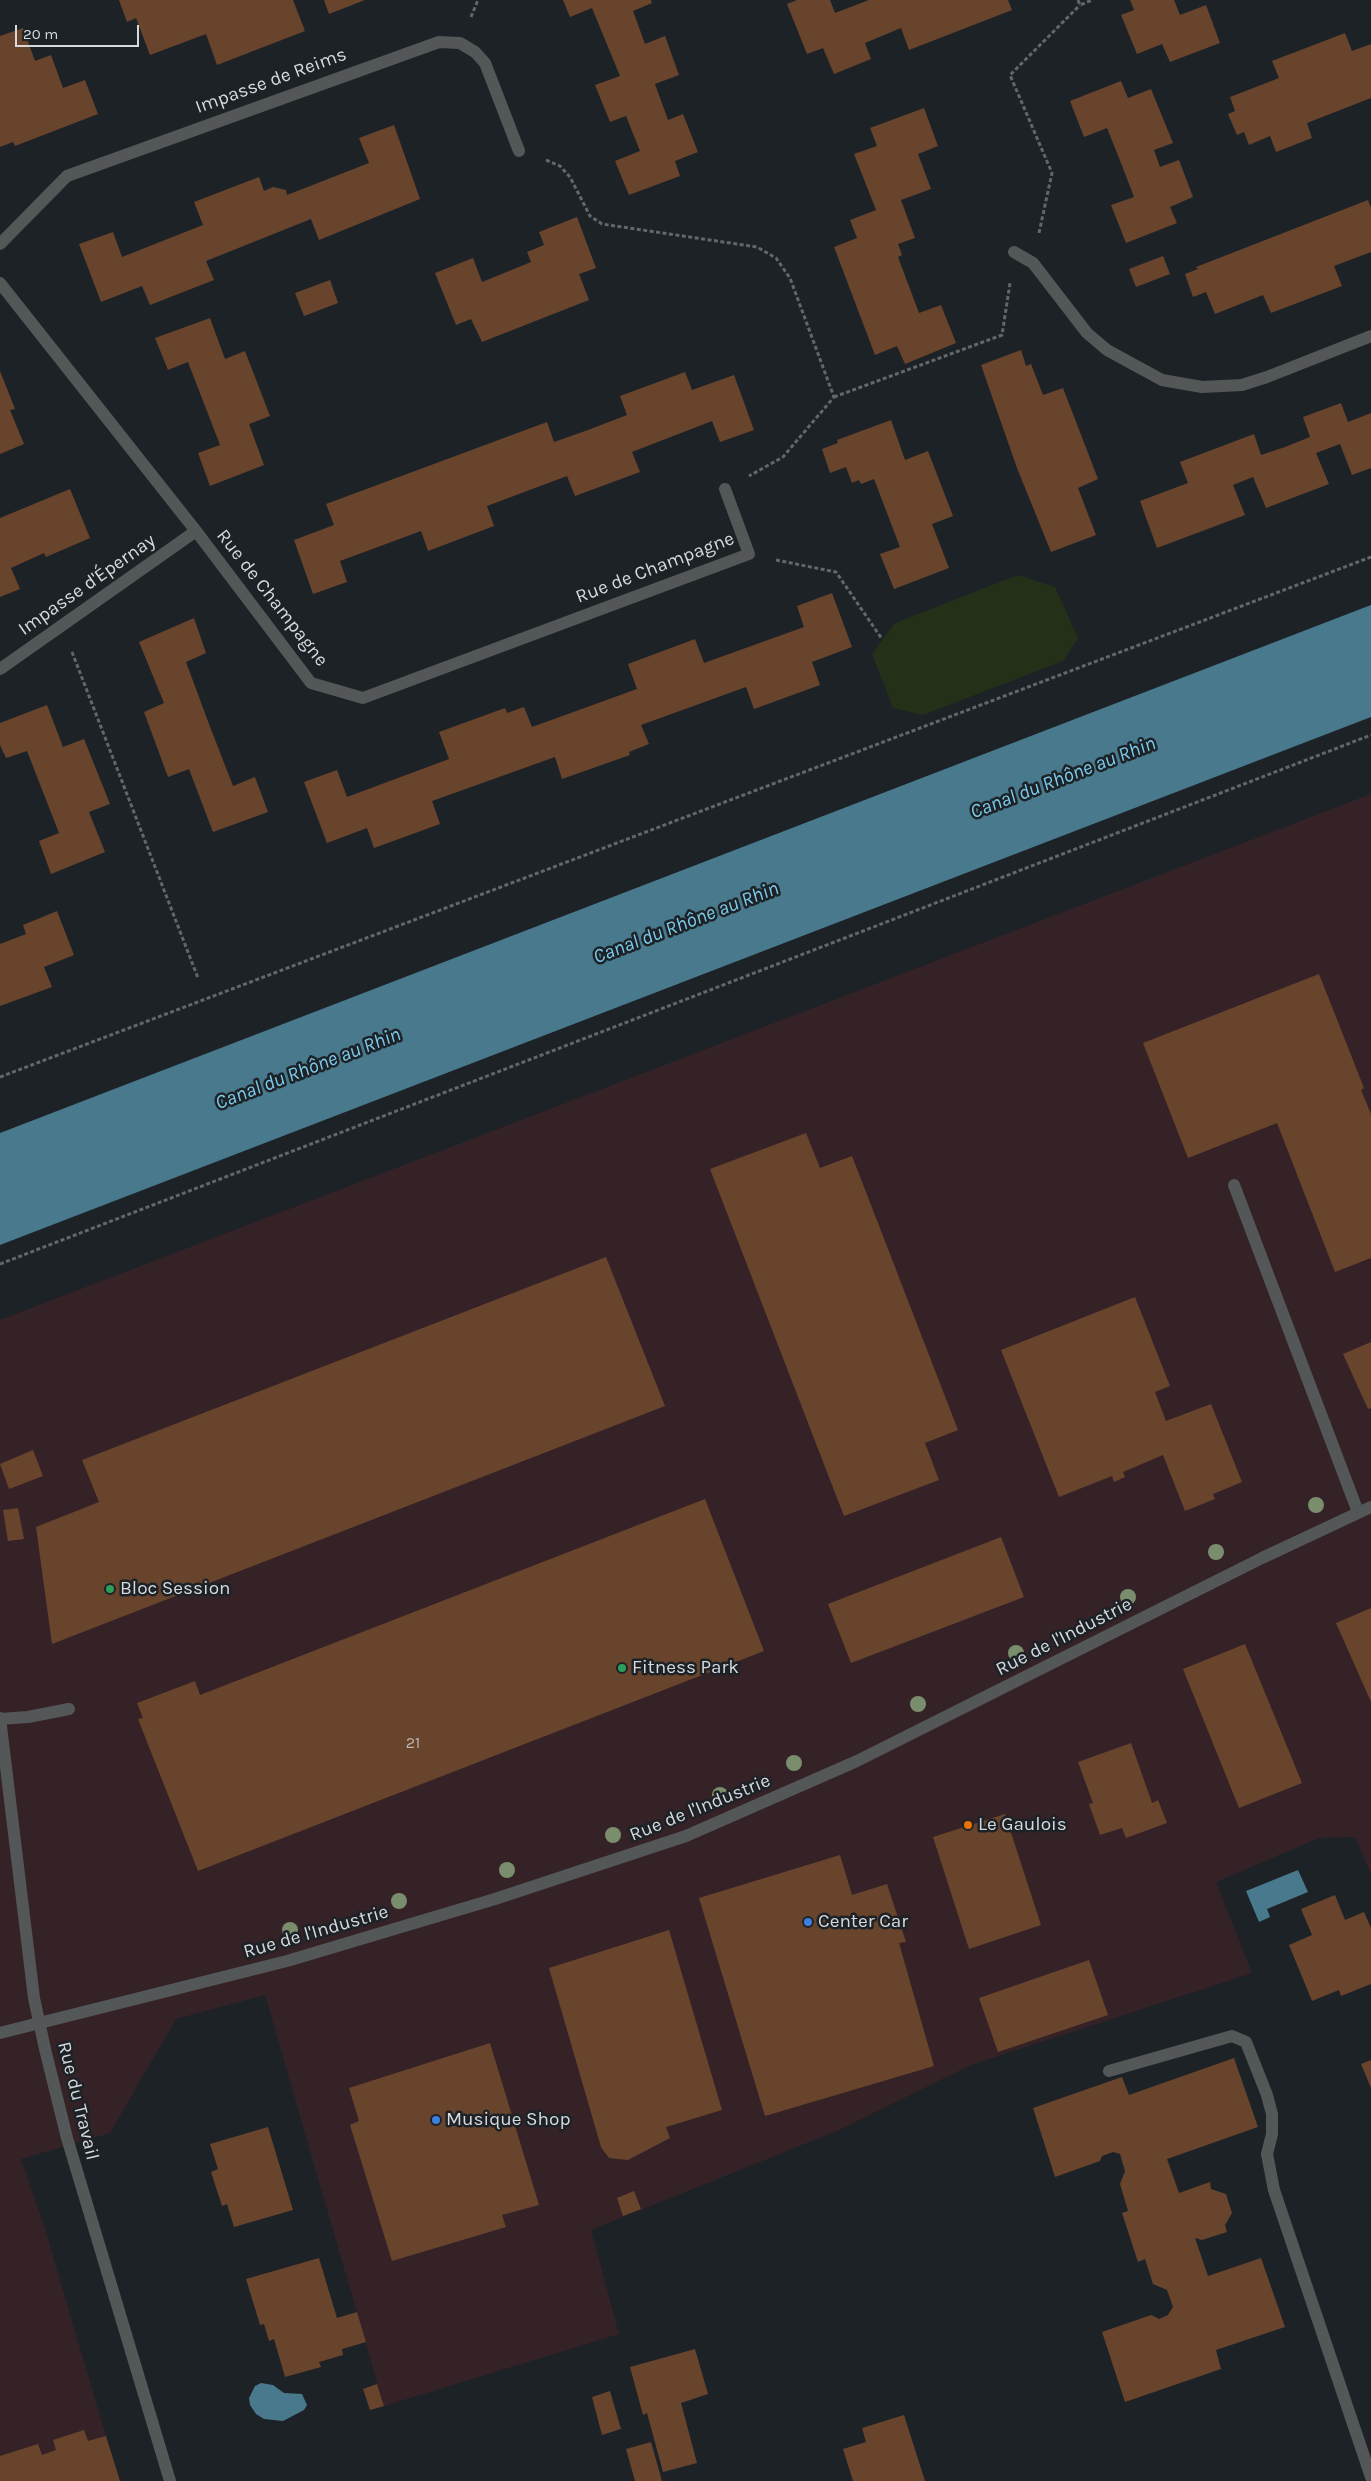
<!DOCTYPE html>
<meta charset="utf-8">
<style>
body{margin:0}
#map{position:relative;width:1371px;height:2481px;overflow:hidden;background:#1d2227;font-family:Karla,sans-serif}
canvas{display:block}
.scale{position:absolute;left:15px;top:25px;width:124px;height:22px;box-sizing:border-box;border:2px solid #d6d9dd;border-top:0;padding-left:6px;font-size:15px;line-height:18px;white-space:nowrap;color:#d6d9dd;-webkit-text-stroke:4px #1d2227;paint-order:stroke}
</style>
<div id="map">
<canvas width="1371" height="2481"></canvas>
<div class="scale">20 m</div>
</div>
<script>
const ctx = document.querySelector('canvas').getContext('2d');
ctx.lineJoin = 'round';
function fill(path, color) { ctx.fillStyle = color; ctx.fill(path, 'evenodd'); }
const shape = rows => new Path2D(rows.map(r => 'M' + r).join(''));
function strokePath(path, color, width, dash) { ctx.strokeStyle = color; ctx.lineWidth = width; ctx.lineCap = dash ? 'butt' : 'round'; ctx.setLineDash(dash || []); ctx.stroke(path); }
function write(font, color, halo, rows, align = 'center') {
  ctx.font = font + ' Karla,sans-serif'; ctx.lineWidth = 5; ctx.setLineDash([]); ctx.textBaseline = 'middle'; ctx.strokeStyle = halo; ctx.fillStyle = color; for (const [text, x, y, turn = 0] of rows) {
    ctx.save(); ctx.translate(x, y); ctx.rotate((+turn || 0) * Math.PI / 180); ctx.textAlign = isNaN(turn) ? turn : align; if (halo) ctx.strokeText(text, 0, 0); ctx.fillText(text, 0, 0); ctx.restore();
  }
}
fill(shape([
 [1371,794,1371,1874,1355,1837,1319,1838,1216,1882,1252,1973,971,2065,839,2130,591,2230,619,2334,384,2406,265,1995,176,2019,110,2133,21,2159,44,2226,119,2481,0,2481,0,1320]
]), '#352227');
fill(shape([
 [1018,575,1055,587,1078,638,1063,661,923,715,893,708,872,654,895,623]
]), '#253019');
fill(shape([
 [1371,605,1371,717,0,1245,0,1133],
 [1298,1870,1308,1892,1267,1909,1270,1917,1259,1922,1246,1891],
 [261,2383,273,2385,284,2393,302,2394,307,2405,304,2410,283,2421,264,2419,256,2414,250,2405,249,2398,255,2386]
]), '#48798d');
fill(shape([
 [119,0,293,0,305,31,217,65,206,34,150,55,136,18,127,22],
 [324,0,365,0,329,14],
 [563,0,651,0,652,3,633,11,645,44,665,36,679,75,655,84,668,120,683,114,698,152,675,161,680,176,629,195,615,161,640,151,626,116,610,122,595,85,620,76,592,8,570,17],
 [797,0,830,0,835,13,869,0,1008,0,1012,10,909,50,901,28,865,43,871,59,834,74,823,48,807,54,787,4],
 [1130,0,1174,0,1180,15,1206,5,1220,43,1170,62,1162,44,1137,54,1121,15,1134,10],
 [23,28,35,61,51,55,63,88,85,80,98,114,15,146,13,142,0,147,0,36],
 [1345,33,1352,51,1371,44,1371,98,1307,123,1312,138,1276,152,1270,136,1249,145,1244,132,1237,135,1228,114,1235,111,1230,97,1279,78,1272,61],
 [1121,81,1128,98,1151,89,1173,143,1154,150,1160,167,1179,160,1193,197,1170,207,1177,223,1126,243,1111,205,1134,197,1121,163,1107,128,1084,137,1070,101],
 [924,108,938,146,918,154,931,189,901,200,915,238,898,244,902,255,898,257,919,313,941,305,956,343,905,364,897,346,875,355,834,247,857,238,850,220,876,210,854,154,877,146,870,128],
 [394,125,420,199,319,240,311,219,206,261,214,280,150,305,142,286,101,302,79,244,113,232,122,257,203,225,194,202,259,177,264,191,273,187,286,190,287,195,369,163,359,138],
 [1368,200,1371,208,1371,252,1334,266,1342,286,1271,313,1263,295,1215,314,1206,292,1193,297,1185,274,1198,269,1196,267],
 [577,217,596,268,579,274,589,300,482,342,471,319,456,325,435,273,473,258,482,282,531,262,527,252,544,245,539,232],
 [1163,256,1170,274,1136,287,1129,269],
 [330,280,338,303,304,316,295,293],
 [210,318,225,359,245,351,270,416,249,424,264,465,210,486,198,453,220,445,188,362,168,370,155,338],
 [1021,350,1026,366,1031,364,1043,395,1063,388,1098,479,1078,488,1096,535,1051,552,1017,468,981,365],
 [0,371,15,409,10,410,24,444,0,454],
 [685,372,692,390,734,375,754,430,720,442,712,421,632,452,640,472,575,496,567,476,487,506,494,526,428,551,421,531,340,561,347,582,313,594,294,540,334,525,326,504,547,422,554,442,588,430,627,415,620,396],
 [1341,403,1348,422,1371,413,1371,468,1352,475,1340,444,1316,453,1329,484,1266,508,1253,477,1233,485,1245,515,1157,548,1140,501,1188,483,1180,462,1254,434,1261,455,1285,447,1310,437,1303,417],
 [891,420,905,460,928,451,953,516,932,524,949,568,894,589,880,554,900,547,874,479,861,484,859,480,852,483,846,467,830,473,822,449,838,443,837,440],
 [70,489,90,538,46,557,44,553,11,568,20,589,0,597,0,518],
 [832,593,852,647,812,662,820,685,754,709,746,687,641,725,649,744,629,752,630,755,562,779,555,757,432,801,440,824,374,848,367,828,327,843,304,782,337,770,347,797,449,759,439,732,505,708,507,713,524,707,532,727,637,689,628,664,695,639,704,663,804,627,797,606],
 [194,618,206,653,186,662,209,724,233,786,255,777,268,812,213,832,189,769,168,777,144,712,164,703,139,642],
 [47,705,63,747,84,739,110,804,89,812,105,852,51,874,39,841,59,833,27,751,6,758,0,745,0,723],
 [57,911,74,955,44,967,52,987,0,1006,0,944,26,934,23,925],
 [1319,974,1364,1088,1361,1090,1371,1114,1371,1258,1335,1272,1277,1123,1188,1158,1143,1043],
 [806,1133,820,1168,852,1156,958,1430,925,1443,939,1480,844,1516,710,1169],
 [606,1257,665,1406,52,1644,36,1527,99,1502,82,1460],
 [1135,1297,1170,1386,1155,1392,1166,1421,1211,1404,1242,1482,1213,1494,1215,1499,1185,1511,1163,1455,1123,1472,1125,1477,1114,1482,1112,1476,1059,1497,1001,1350],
 [1371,1342,1371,1408,1368,1409,1343,1354],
 [33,1450,43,1476,9,1489,0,1464],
 [705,1499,764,1651,198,1871,138,1719,143,1718,137,1703,195,1681,200,1695],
 [18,1508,24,1539,8,1541,3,1510],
 [1001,1537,1024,1597,851,1663,828,1604],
 [1371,1608,1371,1702,1336,1623],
 [1245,1644,1302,1783,1239,1808,1183,1669],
 [1131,1743,1152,1803,1158,1800,1167,1823,1126,1838,1122,1828,1100,1835,1089,1804,1093,1803,1078,1762],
 [1005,1814,1041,1925,969,1949,933,1837],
 [840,1855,852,1895,887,1884,906,1942,899,1943,934,2066,765,2116,699,1898],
 [1335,1895,1345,1920,1364,1912,1371,1928,1371,1984,1341,1996,1339,1990,1312,2001,1289,1945,1312,1935,1301,1909],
 [669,1930,722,2110,666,2127,670,2138,628,2160,609,2158,601,2147,549,1968],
 [1089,1960,1108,2015,998,2052,979,1998],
 [490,2043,539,2205,502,2215,506,2227,392,2261,350,2125,359,2121,349,2088],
 [1234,2058,1258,2127,1167,2159,1179,2193,1210,2182,1211,2189,1226,2194,1232,2213,1225,2225,1227,2232,1202,2240,1195,2238,1208,2276,1261,2258,1285,2327,1216,2350,1221,2369,1125,2402,1102,2332,1151,2315,1159,2319,1168,2315,1173,2307,1167,2290,1153,2284,1145,2259,1138,2262,1122,2213,1128,2211,1120,2184,1125,2171,1120,2154,1113,2152,1102,2156,1100,2161,1055,2177,1033,2108,1122,2077,1129,2095],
 [1371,2060,1371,2088,1361,2064],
 [268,2127,293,2210,234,2227,227,2204,222,2206,211,2172,218,2169,210,2144],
 [634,2191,641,2209,623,2216,617,2198],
 [319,2258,337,2318,357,2312,366,2342,342,2349,343,2355,319,2362,321,2367,285,2377,274,2339,269,2341,264,2324,260,2325,246,2279],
 [695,2349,708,2394,681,2403,697,2463,663,2472,647,2413,643,2415,630,2367],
 [377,2384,384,2406,370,2410,363,2389],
 [610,2391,621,2429,602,2435,592,2397],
 [904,2415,925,2481,853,2481,843,2449,866,2442,862,2428],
 [84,2430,88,2441,106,2436,120,2481,0,2481,0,2456,38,2444,42,2455,56,2450,53,2440],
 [651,2442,662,2481,635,2481,626,2449]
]), '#69442d');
strokePath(shape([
 [1078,0,1080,5,1092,0],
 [471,17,478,0],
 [546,160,560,166,570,177,590,216,602,224,757,247,776,258,790,278,834,397,783,457,749,476],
 [1039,233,1052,173,1010,75,1080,5],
 [834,397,1002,335,1010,283],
 [776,560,836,572,882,639],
 [72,652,198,978],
 [0,1077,1371,557],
 [0,1264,1371,735]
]), '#62676b', 3, [4, 2.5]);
strokePath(shape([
 [1234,1185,1358,1512],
 [0,1719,28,1717,69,1709],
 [1109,2071,1232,2036,1246,2042,1267,2095,1272,2114,1272,2134,1267,2154,1274,2190,1371,2477]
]), '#535758', 12);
strokePath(shape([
 [0,244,67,176,439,42,460,43,475,52,485,63,519,151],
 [1014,252,1033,263,1087,333,1107,350,1162,380,1202,387,1242,385,1267,377,1371,336],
 [0,283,196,531,311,683,363,698,749,554,725,489],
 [0,669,196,531],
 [0,1718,34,1998,45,2049,67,2138,170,2481],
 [0,2033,287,1961,495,1899,686,1836,857,1761,1262,1558,1371,1507]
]), '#535758', 12);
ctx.fillStyle = '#7a8d6c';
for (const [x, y] of [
 [1316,1505],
 [1216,1552],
 [1128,1597],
 [1016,1653],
 [918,1704],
 [794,1763],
 [720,1795],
 [613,1835],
 [507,1870],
 [399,1901],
 [290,1930]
]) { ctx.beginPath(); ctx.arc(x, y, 8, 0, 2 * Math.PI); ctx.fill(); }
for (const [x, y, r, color] of [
 [110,1589,5,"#2e9e5b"],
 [622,1668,5,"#2e9e5b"],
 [968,1825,5,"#e8710a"],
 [808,1922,5,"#3f7fe0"],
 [436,2120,5,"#3f7fe0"]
]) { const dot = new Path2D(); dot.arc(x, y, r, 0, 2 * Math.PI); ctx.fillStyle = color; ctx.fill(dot); strokePath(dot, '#1d2227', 2); }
write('16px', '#bbb4b1', null, [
 ["21",413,1743]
]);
write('19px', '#d6d9dd', '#1d2227', [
 ["Impasse de Reims",271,81,-20],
 ["Rue de Champagne",655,568,-21],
 ["Impasse d'Épernay",87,585,-35],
 ["Rue de Champagne",272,598,52],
 ["Rue de l'Industrie",1064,1637,-27],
 ["Rue de l'Industrie",700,1808,-22],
 ["Rue de l'Industrie",316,1932,-16],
 ["Rue du Travail",78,2101,76]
]);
write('19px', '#d6d9dd', '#1d2227', [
 ["Bloc Session",120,1589],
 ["Fitness Park",632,1668],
 ["Le Gaulois",978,1825],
 ["Center Car",818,1922],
 ["Musique Shop",446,2120]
], 'left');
write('italic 20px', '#7bcbec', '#1d2227', [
 ["Canal du Rhône au Rhin",1063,778,-21],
 ["Canal du Rhône au Rhin",686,923,-21],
 ["Canal du Rhône au Rhin",308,1069,-21]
]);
</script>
